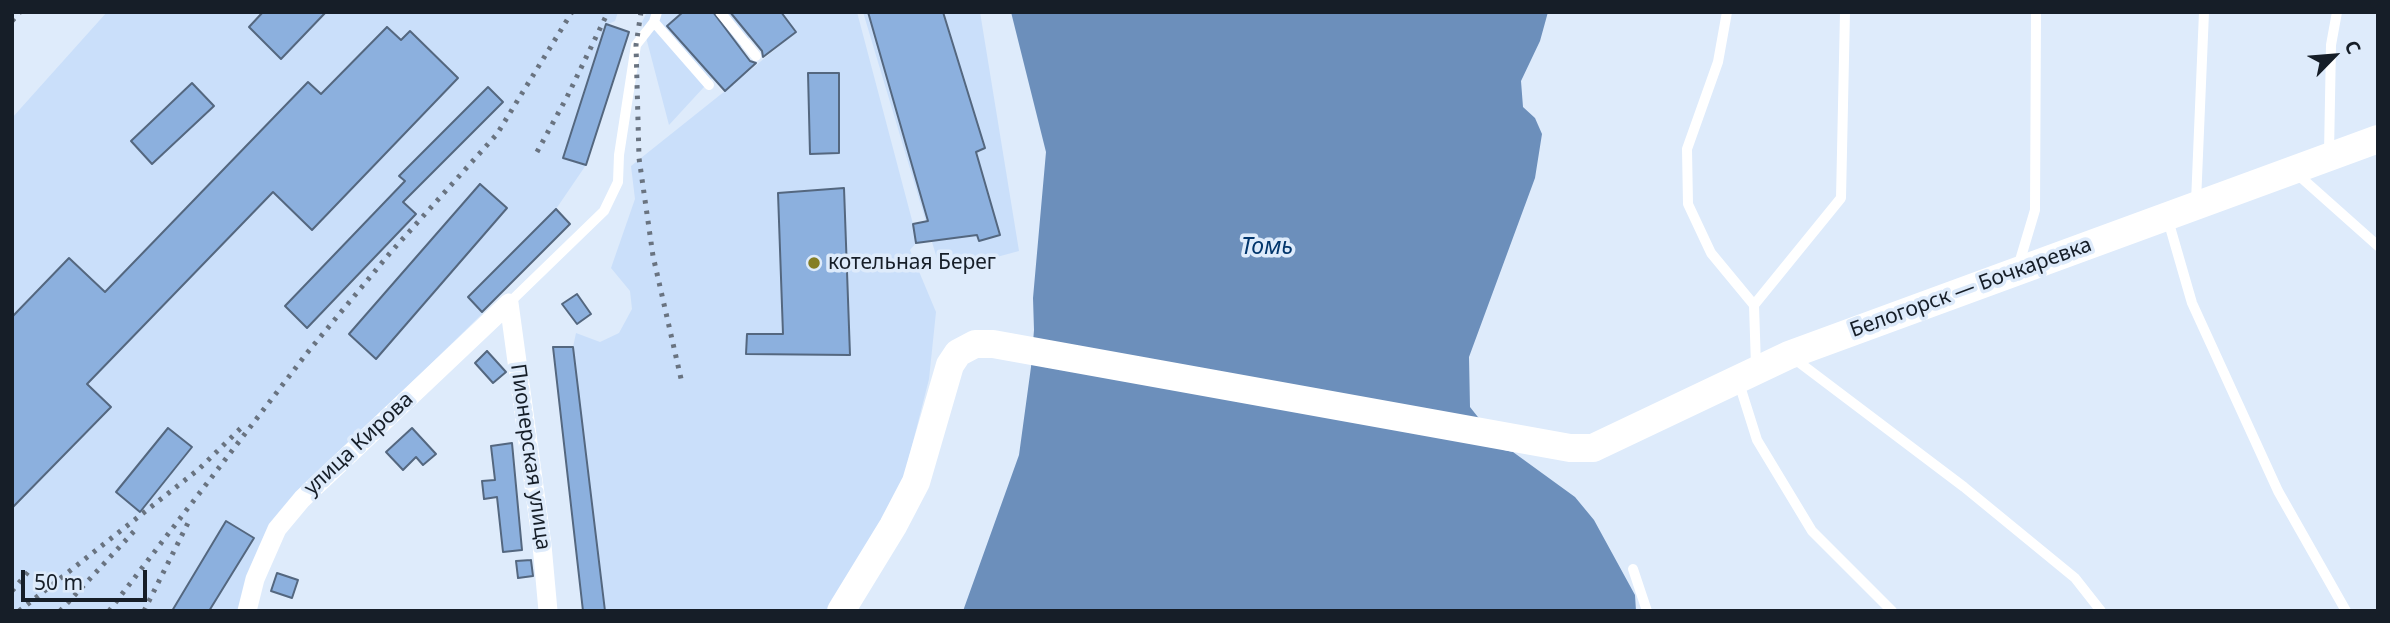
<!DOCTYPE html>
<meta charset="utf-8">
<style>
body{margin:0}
#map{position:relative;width:2390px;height:623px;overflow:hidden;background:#deebfb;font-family:"Noto Sans",sans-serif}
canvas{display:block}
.frame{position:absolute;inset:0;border:14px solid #161e28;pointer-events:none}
.north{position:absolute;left:2299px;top:21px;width:70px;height:70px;-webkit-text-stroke:5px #deebfb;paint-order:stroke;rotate:65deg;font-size:19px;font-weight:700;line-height:28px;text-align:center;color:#161e28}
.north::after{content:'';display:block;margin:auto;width:24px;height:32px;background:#161e28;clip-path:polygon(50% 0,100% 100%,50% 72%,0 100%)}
.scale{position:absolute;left:21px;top:570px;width:126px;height:32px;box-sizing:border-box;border:4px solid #161e28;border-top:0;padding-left:9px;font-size:21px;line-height:24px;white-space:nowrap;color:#161e28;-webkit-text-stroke:5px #deebfb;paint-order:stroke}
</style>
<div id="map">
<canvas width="2390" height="623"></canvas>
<div class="frame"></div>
<div class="north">С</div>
<div class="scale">50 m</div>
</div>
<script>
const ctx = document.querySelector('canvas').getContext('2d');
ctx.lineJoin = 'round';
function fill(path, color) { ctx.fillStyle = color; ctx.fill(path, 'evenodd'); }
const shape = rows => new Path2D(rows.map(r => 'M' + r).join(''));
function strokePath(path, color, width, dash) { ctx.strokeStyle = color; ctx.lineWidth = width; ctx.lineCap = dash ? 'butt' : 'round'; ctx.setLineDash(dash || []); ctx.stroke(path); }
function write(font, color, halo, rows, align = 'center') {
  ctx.font = font + ' "Noto Sans",sans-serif'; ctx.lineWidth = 7; ctx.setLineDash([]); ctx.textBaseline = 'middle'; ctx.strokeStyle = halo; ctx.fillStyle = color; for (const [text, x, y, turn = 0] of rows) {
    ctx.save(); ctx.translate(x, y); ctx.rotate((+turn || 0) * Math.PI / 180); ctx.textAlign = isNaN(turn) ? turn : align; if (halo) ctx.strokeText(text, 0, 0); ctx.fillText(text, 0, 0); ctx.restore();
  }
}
fill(shape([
 [107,12,618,12,615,21,606,25,563,157,586,165,556,209,468,296,483,313,292,499,238,611,12,611,12,118],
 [647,12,773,12,669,125,642,22],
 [781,12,857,12,913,224,916,243,910,250,936,312,929,379,902,485,831,611,605,611,573,347,576,333,600,342,619,333,632,309,630,291,611,268,635,199,631,166,725,91,796,32],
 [863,12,980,12,1019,251,941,272]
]), '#cadffa');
fill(shape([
 [1011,12,1548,12,1540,41,1521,81,1523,107,1535,118,1542,134,1535,178,1469,357,1470,407,1504,450,1513,452,1575,497,1594,520,1635,595,1636,611,963,611,1019,455,1031,367,1034,330,1033,298,1046,152]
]), '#6c8fbb');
const building = shape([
 [263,12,326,12,281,59,249,27,263,12],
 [683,12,713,12,750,61,756,63,725,91,667,26,683,12],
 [730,12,781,12,796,32,763,57,762,51,730,12],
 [868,12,943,12,985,148,976,152,1000,235,979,241,977,235,916,243,913,224,928,221,868,12],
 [606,24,629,32,586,165,563,158,606,24],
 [387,27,401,40,410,31,458,78,312,230,273,192,87,384,111,407,12,508,12,317,69,258,105,292,308,82,321,94,387,27],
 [808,73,839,73,839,153,810,154,808,73],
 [192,83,214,106,152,164,131,141,192,83],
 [488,87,503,102,403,202,416,214,307,328,285,306,405,181,399,176,488,87],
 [480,184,507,208,376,359,349,334,480,184],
 [844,188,850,355,746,354,747,334,783,334,778,193,844,188],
 [556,209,570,224,482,312,468,297,556,209],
 [577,294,591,314,577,324,562,304,577,294],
 [553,347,573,347,605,611,583,611,553,347],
 [487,351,506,372,493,383,475,363,487,351],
 [168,428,192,447,140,512,116,492,168,428],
 [412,428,436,454,423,465,416,457,403,470,386,452,412,428],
 [512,443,522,550,503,552,497,497,484,499,482,481,495,480,491,446,512,443],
 [226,521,254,538,209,611,172,611,226,521],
 [531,560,533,576,518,578,516,561,531,560],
 [277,573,298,580,292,598,271,591,277,573]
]);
fill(building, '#8cb0de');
strokePath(building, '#54677f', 2);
strokePath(shape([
 [720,12,756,56],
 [1727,12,1718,62,1687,149,1688,204,1711,253,1754,305],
 [654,22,709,85],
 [2329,153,2331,45,2337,12],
 [2296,173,2378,246],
 [2196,202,2204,12],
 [2168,220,2192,303,2278,491,2346,611],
 [2018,267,2035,210,2036,12],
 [509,303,604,211,618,182,619,155,636,45,654,22,657,12],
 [1792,357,1964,487,2075,578,2101,611],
 [1756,366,1754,305,1841,198,1845,12],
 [1739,383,1757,440,1812,531,1892,611],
 [1633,569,1647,611]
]), '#fff', 10);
strokePath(shape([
 [509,303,542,545,548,611],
 [247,611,255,579,277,529,302,499,509,303]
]), '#fff', 19);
strokePath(shape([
 [841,611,893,526,916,482,950,365,958,353,975,344,993,344,1570,448,1593,448,1789,355,2378,139]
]), '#fff', 28);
strokePath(shape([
 [641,12,636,45,639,158,653,256,682,383],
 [12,21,20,12],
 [537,152,567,97,608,12],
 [12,591,28,572],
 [19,611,199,469,243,426],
 [60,611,138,527],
 [109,611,307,353,390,253,497,134,572,12],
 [144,611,190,519]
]), '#697380', 5, [3.5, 7]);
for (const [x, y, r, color] of [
 [814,263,7,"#857e24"]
]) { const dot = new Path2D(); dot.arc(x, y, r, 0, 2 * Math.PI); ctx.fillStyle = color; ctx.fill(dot); strokePath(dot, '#deebfb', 2.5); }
write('21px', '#161e28', '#deebfb', [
 ["котельная Берег",828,263]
], 'left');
write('21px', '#161e28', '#deebfb', [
 ["Белогорск — Бочкаревка",1971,288,-20],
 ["улица Кирова",359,444,-43],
 ["Пионерская улица",530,457,82]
]);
write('italic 23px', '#01356c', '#deebfb', [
 ["Томь",1267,247]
]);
</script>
